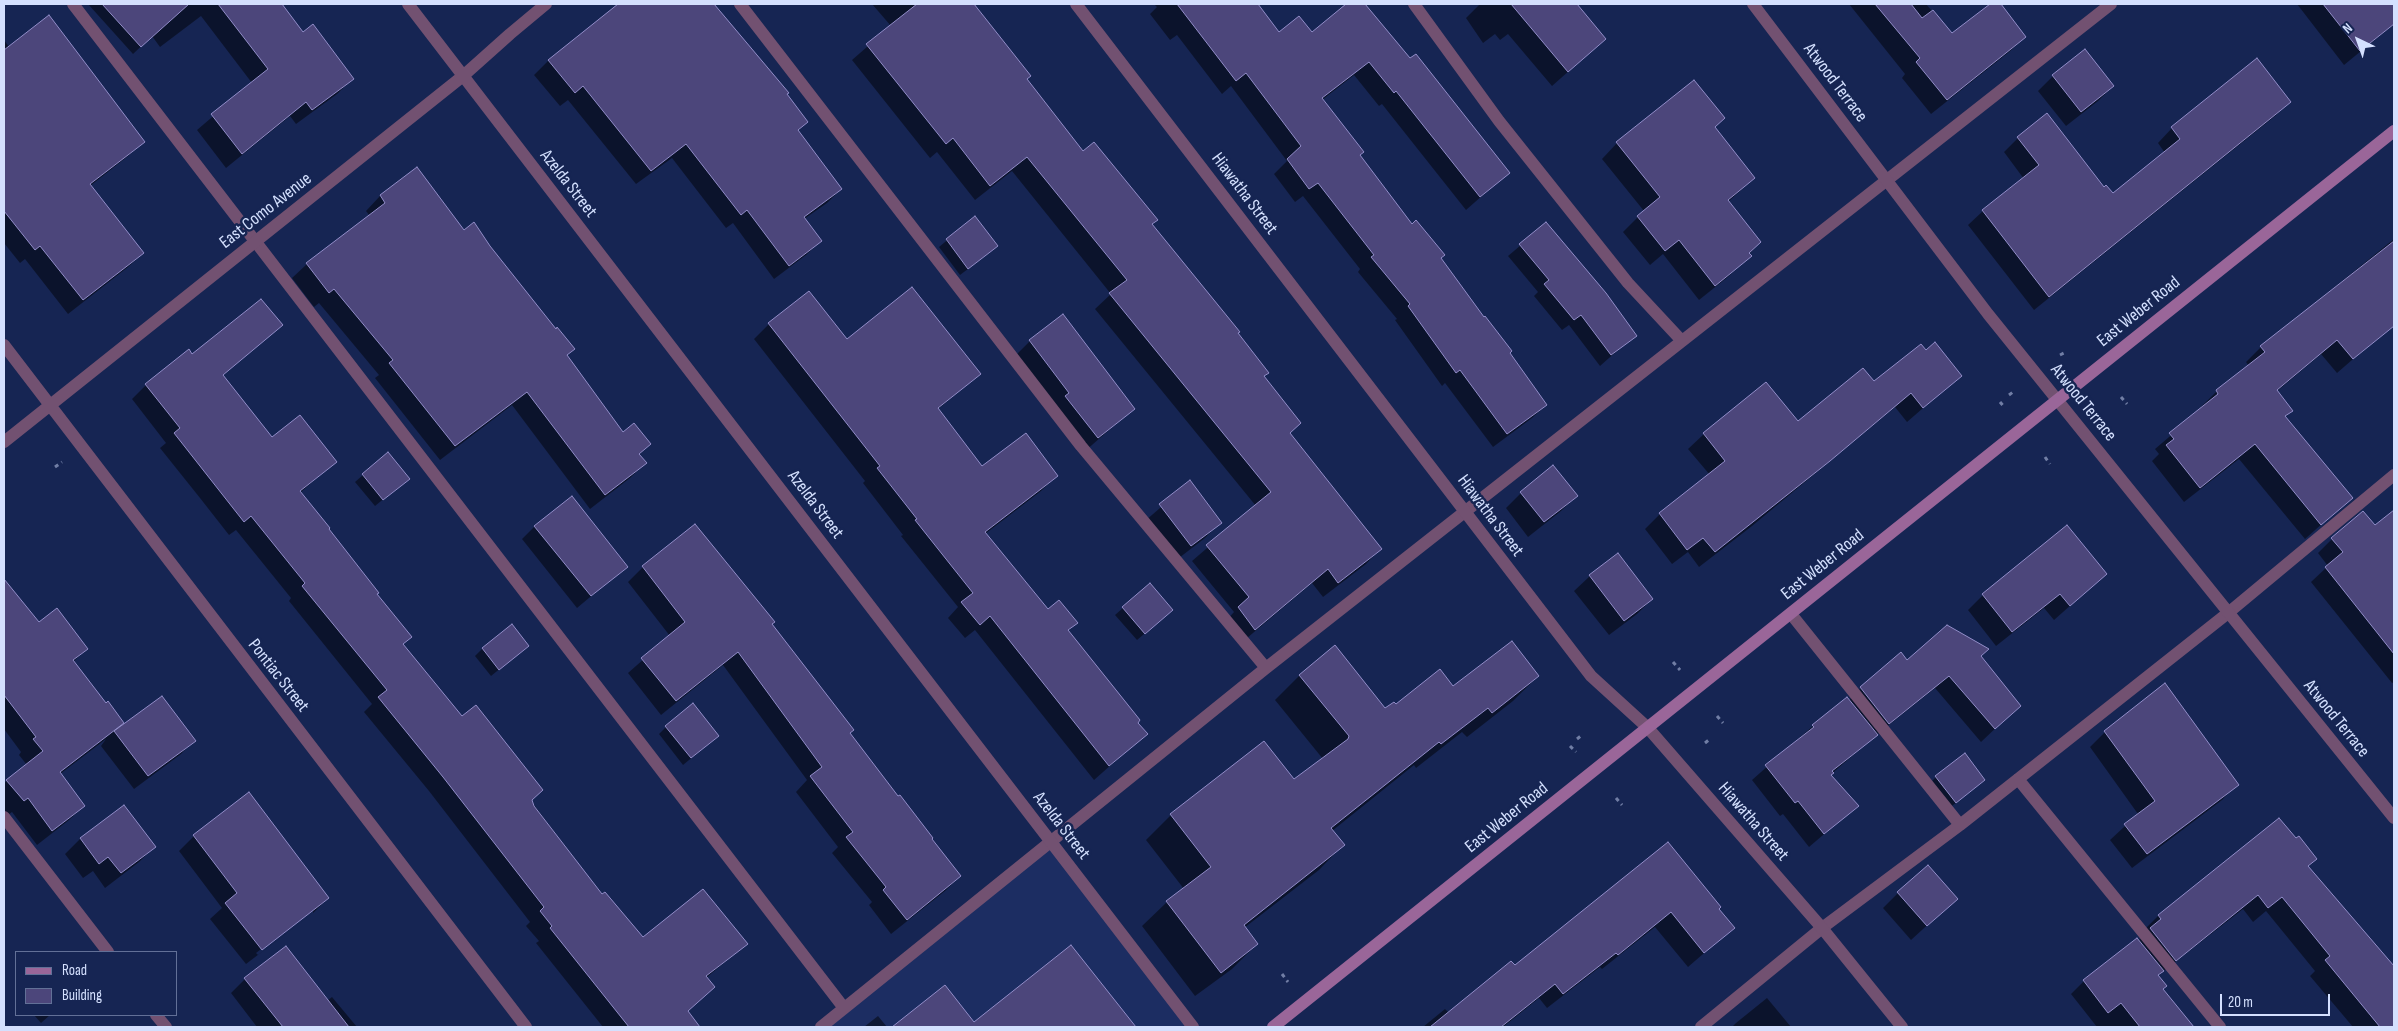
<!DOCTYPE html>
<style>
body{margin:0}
#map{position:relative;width:2398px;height:1031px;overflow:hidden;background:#162553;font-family:"Sofia Sans Condensed",sans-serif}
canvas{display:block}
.frame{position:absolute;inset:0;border:5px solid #d4e0fe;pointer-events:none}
.legend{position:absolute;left:15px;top:951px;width:162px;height:65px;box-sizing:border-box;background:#162553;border:1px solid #627097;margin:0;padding:6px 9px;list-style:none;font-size:15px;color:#d4e0fe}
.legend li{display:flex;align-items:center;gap:10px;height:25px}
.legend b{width:25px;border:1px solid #627097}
.north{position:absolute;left:2333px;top:15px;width:50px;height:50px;-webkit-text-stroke:4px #162553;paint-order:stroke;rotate:318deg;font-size:14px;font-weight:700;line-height:20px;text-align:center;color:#d4e0fe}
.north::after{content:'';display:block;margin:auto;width:18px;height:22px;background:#d4e0fe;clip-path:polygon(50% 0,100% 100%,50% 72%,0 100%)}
.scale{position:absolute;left:2220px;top:994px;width:110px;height:22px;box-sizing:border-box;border:2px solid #d4e0fe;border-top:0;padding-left:6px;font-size:15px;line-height:18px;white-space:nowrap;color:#d4e0fe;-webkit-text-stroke:4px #162553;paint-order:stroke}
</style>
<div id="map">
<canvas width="2398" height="1031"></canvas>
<div class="frame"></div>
<ul class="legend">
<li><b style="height:6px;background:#9a6699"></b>Road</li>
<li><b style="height:14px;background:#4c467b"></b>Building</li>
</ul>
<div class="north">N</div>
<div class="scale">20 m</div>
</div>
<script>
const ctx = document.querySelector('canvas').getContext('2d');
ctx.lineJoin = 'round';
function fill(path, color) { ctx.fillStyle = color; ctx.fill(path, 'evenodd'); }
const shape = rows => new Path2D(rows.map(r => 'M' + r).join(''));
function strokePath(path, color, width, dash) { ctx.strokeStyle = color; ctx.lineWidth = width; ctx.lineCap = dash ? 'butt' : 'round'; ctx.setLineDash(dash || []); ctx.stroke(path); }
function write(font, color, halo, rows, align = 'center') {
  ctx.font = font + ' "Sofia Sans Condensed",sans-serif'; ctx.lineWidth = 5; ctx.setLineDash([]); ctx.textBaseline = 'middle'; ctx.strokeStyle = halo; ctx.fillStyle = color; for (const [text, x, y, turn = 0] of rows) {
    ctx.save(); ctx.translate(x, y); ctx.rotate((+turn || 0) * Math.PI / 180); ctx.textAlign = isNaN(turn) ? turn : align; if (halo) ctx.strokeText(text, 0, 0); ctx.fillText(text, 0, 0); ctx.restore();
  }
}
fill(shape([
 [1056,838,1196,1027,817,1027]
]), '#1c2d62');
fill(shape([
 [88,4,149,4,154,10,161,4,261,4,263,6,265,4,280,4,302,33,352,79,337,94,296,124,290,116,226,168,197,130,252,83,201,16,160,47,152,36,133,54],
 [622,4,693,4,699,11,709,4,712,4,787,92,786,94,806,122,798,131,841,189,827,203,804,219,820,241,806,255,774,279,733,223,726,228,672,158,636,184,568,100,560,106,534,75,548,61],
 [872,4,974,4,1030,75,1026,80,1083,152,1151,225,1237,333,1263,377,1289,434,1380,549,1366,564,1323,597,1312,583,1240,644,1224,623,1234,612,1192,561,1256,506,1095,309,1111,294,1012,171,975,200,937,152,930,158,852,60,891,26],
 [1154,4,1250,4,1279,34,1312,34,1349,4,1363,4,1508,173,1466,210,1382,104,1379,106,1354,75,1322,100,1358,155,1411,225,1440,258,1546,405,1532,418,1493,447,1445,383,1442,386,1395,320,1397,319,1358,272,1360,269,1303,196,1295,202,1274,174,1287,161,1231,86,1222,94,1177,35,1170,40,1150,14,1157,7],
 [1480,4,1567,4,1570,8,1576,4,1605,39,1552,86,1508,34,1500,40,1495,34,1483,43,1466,18],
 [1849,4,1926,4,1952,35,1992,4,1999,4,2025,37,2009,52,1931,114,1902,78,1905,74],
 [2297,4,2386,4,2394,14,2394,24,2344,65],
 [4,40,9,47,143,142,128,156,90,186,143,253,128,267,68,314,25,259,20,263,4,243],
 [2053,76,2113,86,2098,101,2066,126,2038,91],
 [1694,81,1714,128,1754,178,1728,202,1760,242,1729,276,1699,300,1663,254,1650,265,1623,232,1644,211,1602,159,1617,143],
 [2289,102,2275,116,2034,310,1968,225,1983,211,2024,179,2004,152,2018,138,2113,195,2165,153,2158,143,2172,128],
 [416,169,463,232,566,356,623,433,649,444,639,455,645,463,630,478,590,509,512,405,440,460,375,378,379,375,319,303,314,307,292,278,307,264,370,216,366,211,380,196],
 [974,218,989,253,960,275,939,247],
 [1546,224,1635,335,1600,366,1569,325,1562,330,1534,296,1538,292,1508,256],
 [2394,239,2394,310,2369,331,2375,340,2337,373,2321,354,2276,392,2291,411,2284,417,2351,498,2305,539,2239,459,2184,502,2152,461,2159,454,2155,449,2203,408,2201,407,2217,391,2249,366,2246,362,2261,347],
 [809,293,846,341,979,374,937,410,982,468,1056,476,1041,491,985,534,1048,611,1076,623,1068,631,1146,734,1094,780,975,630,965,638,948,618,958,607,901,536,903,535,863,483,865,481,754,339,769,324],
 [282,325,222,376,271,439,335,461,300,493,376,594,402,645,531,801,602,896,642,939,746,944,706,978,713,987,687,1012,699,1027,603,1027,536,943,539,941,526,926,530,922,429,791,364,712,372,704,289,601,291,598,236,530,229,535,200,498,160,448,166,443,132,399,146,385,192,356],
 [1030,341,1133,409,1084,452,1016,355],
 [1960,376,1907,422,1895,407,1752,526,1699,567,1688,552,1672,564,1645,529,1660,514,1710,475,1688,449,1704,434,1766,384,1798,423,1874,383],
 [363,475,409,478,375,506,355,482],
 [1190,482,1220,522,1205,538,1175,561,1145,521],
 [1521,493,1576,496,1561,511,1528,537,1506,508],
 [2394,511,2394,682,2392,683,2311,582,2328,566,2318,553,2332,539,2375,527],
 [535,526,626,567,577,608,522,539],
 [695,526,771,624,849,733,960,876,945,891,891,934,869,905,872,902,832,853,838,847,796,792,807,780,723,665,661,715,628,673,670,636,628,582,643,567],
 [2106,574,2054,620,2044,608,1996,646,1968,610,1983,595],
 [1590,576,1652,599,1637,614,1609,635,1574,591],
 [4,581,38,624,86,649,73,662,105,705,123,723,115,730,194,740,181,754,134,789,101,746,106,739,60,774,84,806,69,820,37,845,12,812,8,815,4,810,4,783,27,765,19,755,21,752,4,729],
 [1150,584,1164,617,1137,640,1115,615],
 [528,646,491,676,475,656,483,648],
 [1335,647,1385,710,1453,688,1538,676,1513,701,1467,737,1462,732,1416,768,1414,765,1332,831,1343,845,1319,870,1244,928,1257,944,1232,969,1195,996,1142,926,1167,902,1184,889,1146,840,1171,815,1293,781,1323,759,1275,700,1299,676],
 [1980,657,2019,706,1981,742,1935,688,1875,736,1829,776,1857,806,1809,847,1783,814,1780,816,1752,780,1813,726,1847,699,1848,701,1861,688,1907,661],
 [666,727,718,736,683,765,659,734],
 [2105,732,2237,784,2222,800,2132,868,2110,840,2138,814,2090,747],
 [1936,777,1976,787,1948,809,1929,784],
 [124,807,154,847,139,862,105,888,93,871,83,878,65,854,80,839],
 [2279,819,2315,859,2307,867,2394,968,2394,1027,2353,1027,2310,976,2315,971,2266,911,2253,922,2243,909,2157,976,2161,989,2186,1019,2177,1027,2097,1027,2071,994,2084,981,2137,940,2138,941,2145,934,2143,931,2158,916],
 [194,836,328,898,313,913,246,964,210,919,222,908,179,851],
 [313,909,313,913,258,955,256,953],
 [1668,844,1733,928,1688,967,1655,927,1602,969,1600,967,1547,1008,1539,998,1503,1027,1423,1027,1445,1009,1449,1013,1514,967],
 [1898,893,1956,899,1911,940,1883,908],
 [245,979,327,1001,332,997,357,1027,257,1027,231,993],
 [944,987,974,1024,1126,1017,1115,1027,894,1027],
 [1767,998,1791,1027,1732,1027,1736,1023],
 [34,1015,50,1015,41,1023],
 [878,1016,887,1027,864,1027]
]), '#0007');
const building = shape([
 [102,4,189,4,141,47,102,4],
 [218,4,282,4,303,32,313,24,354,79,312,110,306,102,242,154,211,114,268,69,218,4],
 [618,4,714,4,789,93,787,94,808,122,798,130,842,189,804,217,822,241,789,266,747,210,741,215,686,144,651,171,583,86,575,93,548,60,618,4],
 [917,4,974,4,1031,76,1027,79,1083,151,1094,142,1158,220,1152,224,1240,332,1238,333,1269,373,1264,376,1301,423,1290,433,1382,549,1338,583,1328,569,1255,630,1238,607,1249,597,1206,545,1271,492,1109,293,1127,280,1027,157,990,186,953,138,946,144,866,44,917,4],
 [1177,4,1258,4,1279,32,1299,16,1312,32,1346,4,1365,4,1410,58,1416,54,1510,173,1480,197,1396,91,1394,93,1369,62,1322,98,1364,152,1360,155,1412,224,1416,220,1445,255,1441,258,1484,317,1485,316,1512,351,1510,353,1547,405,1507,434,1460,370,1456,373,1408,306,1410,304,1371,257,1374,255,1318,183,1309,189,1287,159,1301,146,1246,73,1236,81,1177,4],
 [1511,4,1577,4,1606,39,1568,72,1511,4],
 [1875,4,1911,4,1922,18,1933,10,1952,33,1990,4,2001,4,2026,37,1947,100,1916,62,1920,58,1875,4],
 [2323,4,2394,4,2394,24,2360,51,2323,4],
 [49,15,145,142,90,184,144,253,83,300,40,246,35,250,4,211,4,50,49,15],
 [2085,49,2114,86,2081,112,2052,75,2085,49],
 [2257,58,2291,102,2049,297,1982,210,2039,165,2017,137,2047,113,2104,187,2106,185,2113,193,2180,139,2171,127,2257,58],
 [1694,80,1725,118,1715,127,1755,178,1728,200,1761,242,1749,253,1752,256,1715,286,1679,240,1665,251,1637,216,1660,197,1616,142,1694,80],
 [417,167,464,230,474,222,490,246,556,329,557,327,575,349,567,355,623,432,634,423,651,444,639,454,647,463,605,495,527,392,455,446,389,363,393,360,334,289,329,293,306,263,385,203,380,195,417,167],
 [975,216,998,246,968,269,946,239,975,216],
 [1546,222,1606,293,1637,336,1611,355,1581,315,1574,320,1544,284,1549,280,1519,244,1546,222],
 [2394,241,2394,326,2353,359,2337,340,2277,390,2293,411,2285,416,2353,498,2321,525,2255,444,2200,488,2166,445,2174,439,2169,433,2218,394,2216,390,2265,352,2260,346,2394,241],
 [912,287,981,374,938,408,982,466,1026,433,1058,476,985,532,1048,609,1059,600,1078,623,1068,630,1140,720,1138,723,1148,734,1109,766,990,616,980,625,961,602,973,593,915,520,917,519,877,468,880,466,768,323,809,291,847,339,912,287],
 [261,299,283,325,223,375,272,437,300,415,337,462,300,491,330,528,329,529,379,593,377,594,412,637,403,644,462,716,476,705,543,790,532,800,534,806,602,894,605,892,643,937,703,889,748,944,706,976,715,987,688,1011,700,1027,629,1027,550,928,552,926,540,911,544,907,443,777,378,697,387,690,302,586,305,583,251,516,244,522,174,433,180,428,145,384,189,349,192,354,261,299],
 [1063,314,1135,409,1098,438,1065,396,1069,393,1029,340,1063,314],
 [1935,342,1962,376,1923,408,1911,393,1830,461,1715,552,1703,538,1687,550,1659,513,1725,461,1703,433,1766,382,1798,421,1863,368,1874,381,1921,344,1926,350,1935,342],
 [388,452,410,479,383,500,362,474,388,452],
 [1553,465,1578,496,1544,522,1520,492,1553,465],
 [1190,480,1222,523,1191,546,1159,504,1190,480],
 [572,496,628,567,591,596,534,526,572,496],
 [2394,510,2394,654,2325,567,2343,552,2331,538,2363,511,2375,525,2394,510],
 [695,524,775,622,772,624,854,730,850,733,898,796,900,795,933,838,932,839,961,876,907,920,883,890,886,887,846,837,853,832,810,776,822,767,738,652,676,701,641,658,685,622,642,566,695,524],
 [2067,525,2107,574,2070,606,2060,594,2012,632,1982,594,2067,525],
 [1618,553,1653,599,1624,621,1589,575,1618,553],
 [4,579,39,622,57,608,88,649,73,660,106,703,108,701,124,723,60,772,85,806,52,831,28,798,24,801,6,780,43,751,33,739,36,737,4,695,4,579],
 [1150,583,1173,610,1145,634,1122,607,1150,583],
 [512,624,529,646,499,670,482,648,512,624],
 [1947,625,1989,649,1981,656,2021,706,1995,729,1949,676,1889,724,1860,687,1901,652,1907,660,1947,625],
 [1512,641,1539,676,1492,713,1488,708,1441,744,1439,742,1331,828,1345,845,1244,925,1258,944,1221,973,1166,901,1211,867,1170,814,1264,741,1294,779,1348,739,1349,736,1299,675,1335,645,1385,708,1394,702,1396,704,1440,669,1453,686,1512,641],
 [2165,683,2239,785,2147,854,2124,824,2155,801,2104,731,2165,683],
 [162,696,196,741,148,776,114,731,162,696],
 [1847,697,1878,735,1832,771,1834,773,1831,775,1859,806,1824,834,1798,801,1795,803,1765,765,1814,727,1812,725,1847,697],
 [693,703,719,736,691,758,665,726,693,703],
 [1965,753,1985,780,1956,803,1935,776,1965,753],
 [249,792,329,898,262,950,225,903,237,893,193,835,249,792],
 [124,805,156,847,121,873,108,857,99,864,80,838,124,805],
 [2279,818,2296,838,2299,836,2317,859,2308,866,2394,966,2394,1027,2380,1027,2325,960,2330,956,2282,897,2268,908,2258,895,2176,961,2150,928,2161,919,2158,915,2279,818],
 [1668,842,1721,907,1719,909,1735,928,1704,953,1671,912,1618,955,1616,953,1563,994,1555,984,1501,1027,1430,1027,1511,961,1515,965,1668,842],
 [1928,865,1958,899,1927,926,1897,892,1928,865],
 [2137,938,2164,971,2158,975,2167,986,2163,989,2194,1027,2140,1027,2121,1003,2108,1013,2083,980,2137,938],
 [1071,945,1136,1027,892,1027,945,985,974,1022,1071,945],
 [286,946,349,1027,283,1027,244,978,286,946]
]);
fill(building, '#4c467b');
strokePath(building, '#928dc8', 1);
strokePath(shape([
 [2060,355,2064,353],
 [2009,395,2013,392],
 [2121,397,2127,404],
 [2000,402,2005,408],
 [2045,457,2050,464],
 [55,467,62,462],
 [1673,662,1680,670],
 [1717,716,1723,723],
 [1577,739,1582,735],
 [1705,743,1710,739],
 [1570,746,1576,752],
 [1616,798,1622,805],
 [1282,974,1288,982]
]), '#717ea5', 3, [4, 4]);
strokePath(shape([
 [73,4,844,1008],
 [740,4,1081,446,1266,668],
 [1414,4,1499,121,1628,283,1682,341],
 [1791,614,1960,825],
 [2018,779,2220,1027],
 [4,817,108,952],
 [156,1015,166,1027],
 [821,1027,1266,668,2111,4],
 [1701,1027,1822,928,1960,825,2228,613,2394,475]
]), '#725171', 12);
strokePath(shape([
 [408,4,1193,1027],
 [1076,4,1591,676,1648,728,1822,928,1902,1027],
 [1753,4,1988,314,2394,818],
 [4,345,526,1027],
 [4,442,463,76,510,34,546,4]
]), '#725171', 12);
strokePath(shape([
 [1273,1027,2394,131]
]), '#9a6699', 12);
write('18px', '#d4e0fe', '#162553', [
 ["Atwood Terrace",1835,83,53],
 ["Azelda Street",568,184,52],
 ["Hiawatha Street",1244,194,53],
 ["East Como Avenue",266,211,-38],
 ["East Weber Road",2139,312,-39],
 ["Atwood Terrace",2083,403,51],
 ["Azelda Street",815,505,53],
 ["Hiawatha Street",1490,516,53],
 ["East Weber Road",1823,565,-39],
 ["Pontiac Street",278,676,52],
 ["Atwood Terrace",2336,719,51],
 ["East Weber Road",1507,818,-39],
 ["Hiawatha Street",1753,822,49],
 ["Azelda Street",1061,826,52]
]);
</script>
